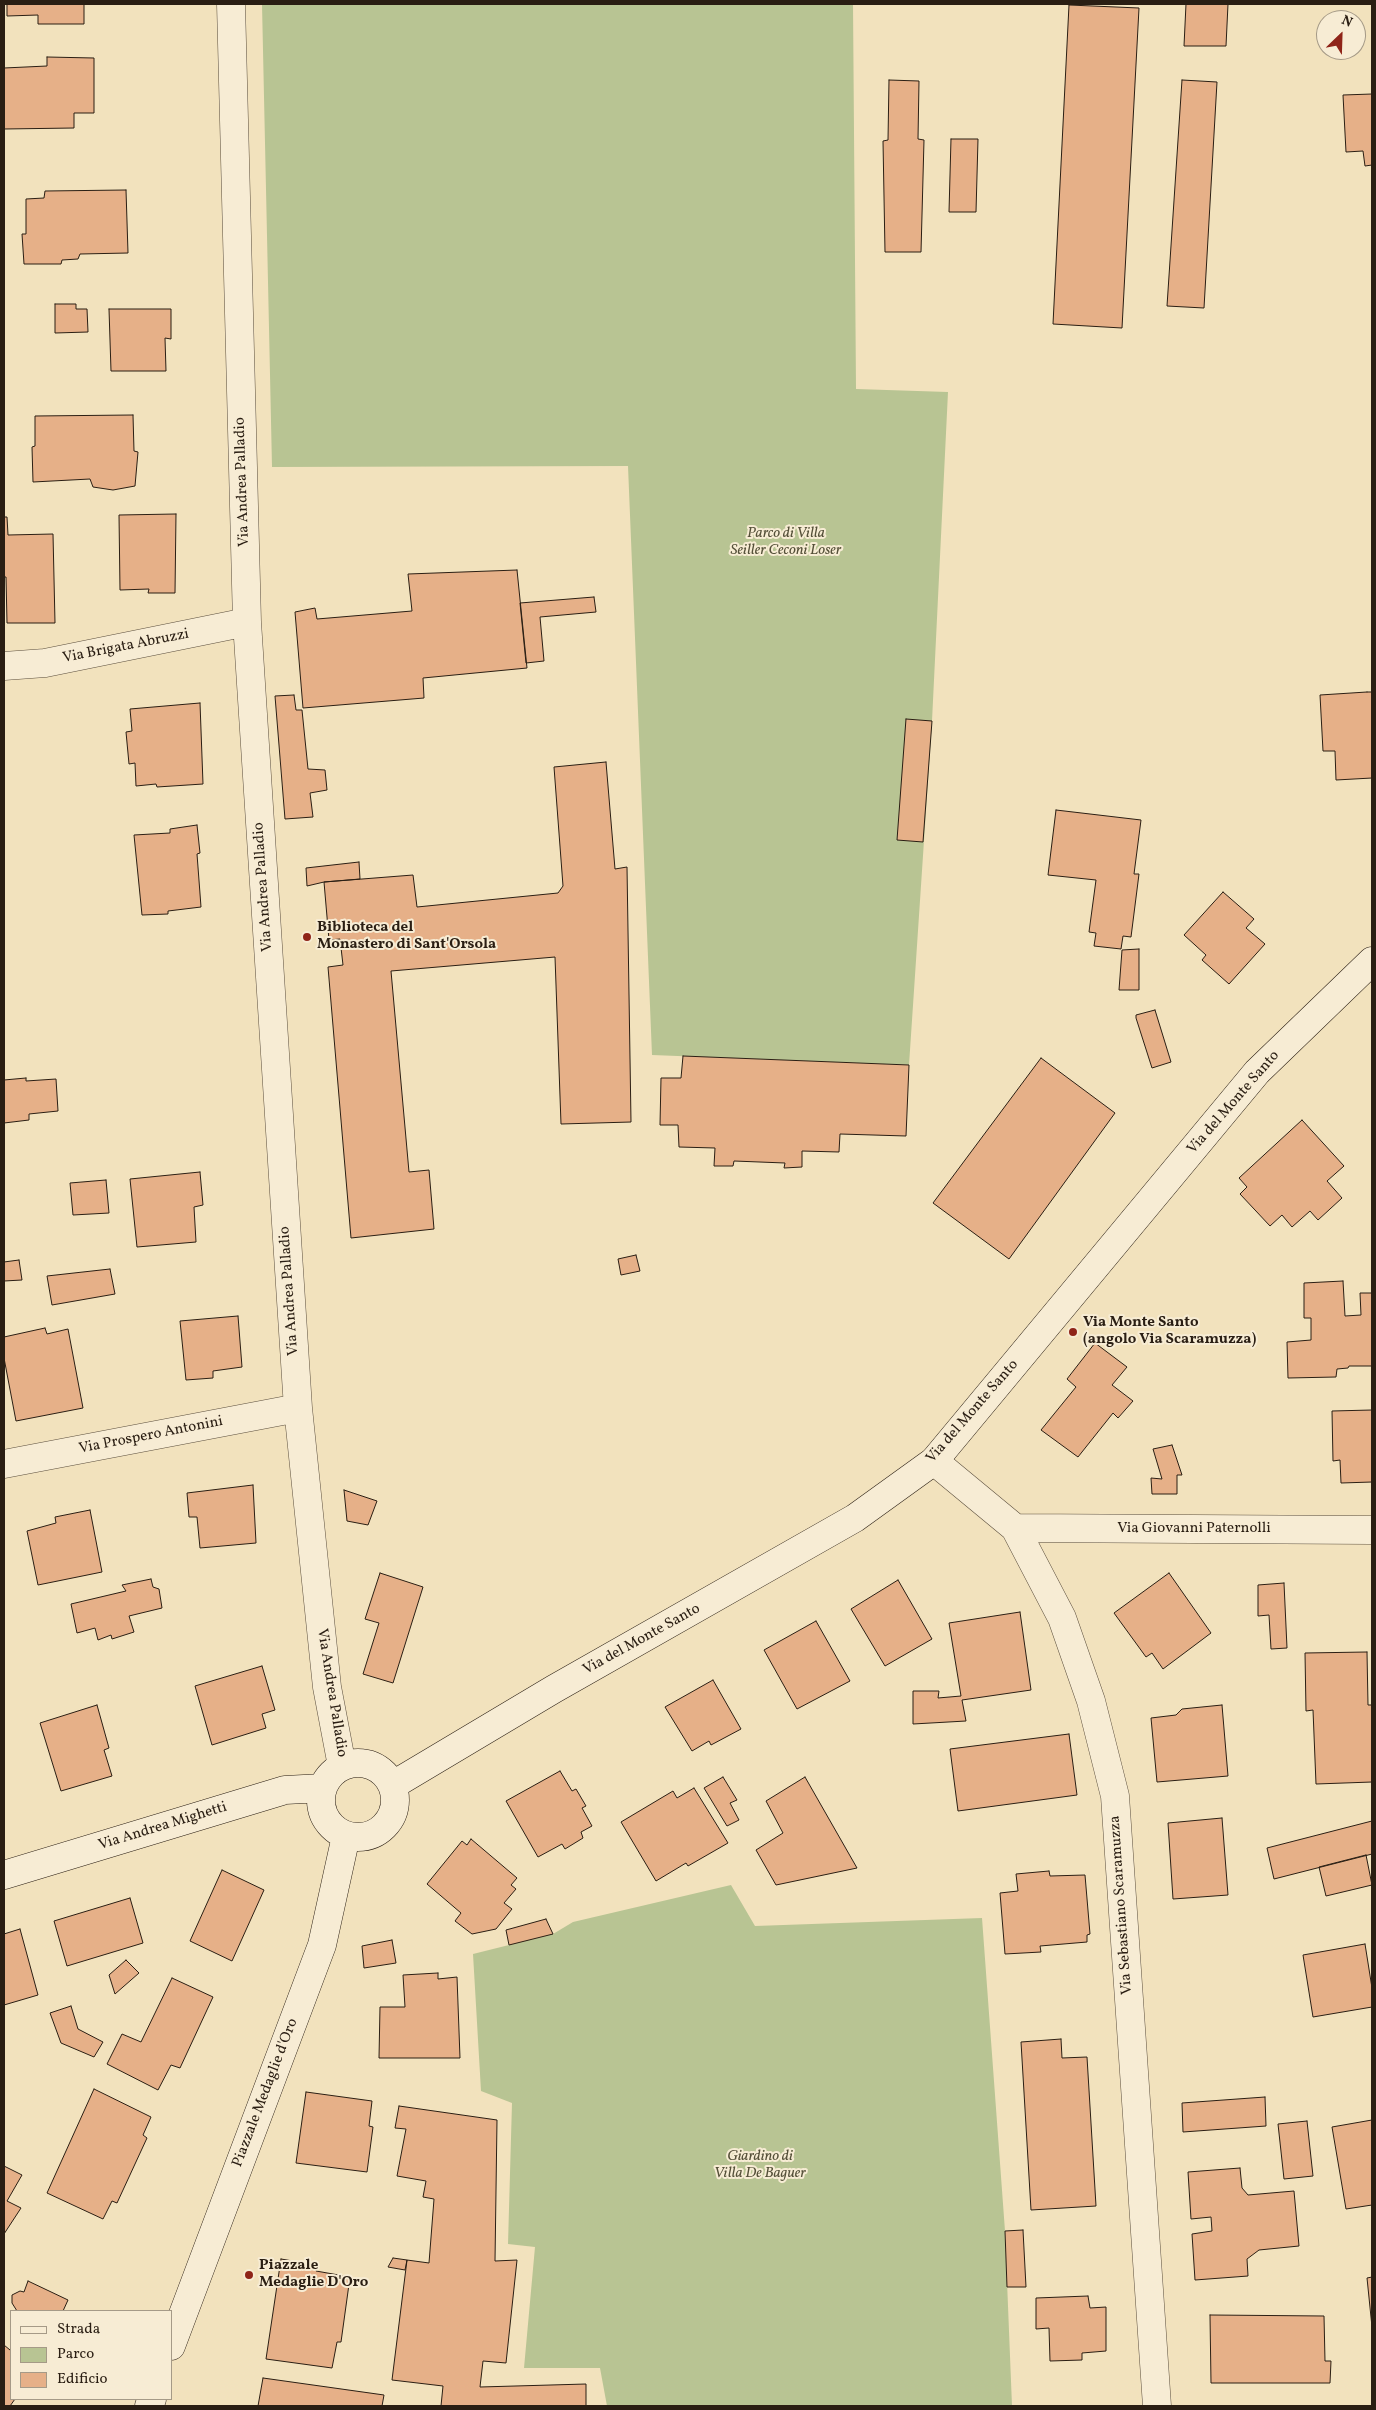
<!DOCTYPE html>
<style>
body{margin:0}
#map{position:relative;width:1376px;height:2410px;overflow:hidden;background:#f2e2bd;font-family:Vollkorn,serif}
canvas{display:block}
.frame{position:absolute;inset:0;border:5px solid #2a1e13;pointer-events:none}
.legend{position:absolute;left:10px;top:2310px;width:162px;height:90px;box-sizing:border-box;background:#f7ecd4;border:1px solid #a59a87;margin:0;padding:6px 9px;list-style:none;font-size:15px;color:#2a1e13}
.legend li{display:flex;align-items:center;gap:10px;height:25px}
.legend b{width:25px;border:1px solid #a59a87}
.north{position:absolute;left:1316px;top:10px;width:50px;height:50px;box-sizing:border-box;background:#f7ecd4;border:1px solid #a59a87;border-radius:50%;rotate:24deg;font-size:14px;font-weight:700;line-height:20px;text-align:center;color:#2a1e13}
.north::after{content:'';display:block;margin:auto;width:18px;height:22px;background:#8f2418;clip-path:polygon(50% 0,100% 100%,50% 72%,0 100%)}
</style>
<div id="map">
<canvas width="1376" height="2410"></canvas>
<div class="frame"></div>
<ul class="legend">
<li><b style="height:6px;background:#f7ecd4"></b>Strada</li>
<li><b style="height:14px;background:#b8c493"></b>Parco</li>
<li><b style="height:14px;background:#e6b088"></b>Edificio</li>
</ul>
<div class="north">N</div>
</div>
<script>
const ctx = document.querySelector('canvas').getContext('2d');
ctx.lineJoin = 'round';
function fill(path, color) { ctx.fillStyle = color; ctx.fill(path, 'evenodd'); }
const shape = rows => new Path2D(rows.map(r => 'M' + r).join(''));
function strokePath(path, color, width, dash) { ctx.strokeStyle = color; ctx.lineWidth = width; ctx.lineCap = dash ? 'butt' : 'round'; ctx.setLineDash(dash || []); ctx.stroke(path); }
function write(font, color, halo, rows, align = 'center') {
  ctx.font = font + ' Vollkorn,serif'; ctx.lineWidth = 4; ctx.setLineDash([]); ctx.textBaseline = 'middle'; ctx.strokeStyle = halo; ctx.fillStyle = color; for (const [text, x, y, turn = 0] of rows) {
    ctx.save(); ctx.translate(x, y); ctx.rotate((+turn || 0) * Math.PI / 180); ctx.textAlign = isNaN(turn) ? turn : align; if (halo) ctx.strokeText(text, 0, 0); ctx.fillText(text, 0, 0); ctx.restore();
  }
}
fill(shape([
 [262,4,853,4,856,389,948,392,932,721,909,1065,652,1055,628,466,272,467],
 [731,1885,755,1926,982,1918,1005,2231,1012,2406,607,2406,600,2368,524,2368,535,2247,508,2244,512,2103,481,2091,473,1954,553,1934,573,1922]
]), '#b8c493');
const building = shape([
 [7,4,84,4,84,24,38,24,38,15,7,16,7,4],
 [1186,4,1228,4,1226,46,1184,46,1186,4],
 [1069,5,1139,8,1122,328,1053,324,1069,5],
 [47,57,94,58,94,113,74,113,74,128,4,129,4,68,47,66,47,57],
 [889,80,919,81,918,139,924,140,921,252,885,252,883,141,888,140,889,80],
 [1182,80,1217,82,1204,308,1167,306,1182,80],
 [1372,94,1372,165,1365,166,1363,151,1346,152,1343,95,1372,94],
 [951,139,978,139,976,212,949,212,951,139],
 [126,190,128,253,80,254,78,259,62,260,61,264,24,264,22,234,26,234,26,199,44,198,45,191,126,190],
 [55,304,76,304,76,309,87,309,88,332,55,333,55,304],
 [109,309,171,309,171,339,165,338,166,371,111,371,109,309],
 [133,415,134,451,138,452,135,486,113,490,93,487,90,479,33,482,32,447,35,446,35,416,133,415],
 [176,514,175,593,148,593,149,589,120,590,119,515,176,514],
 [4,517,7,517,8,535,53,534,55,623,7,623,6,577,4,577,4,517],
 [517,570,527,668,423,678,424,698,303,708,295,612,315,608,317,619,412,611,408,574,517,570],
 [594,597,596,612,540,617,544,661,526,663,520,603,594,597],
 [1367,692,1372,692,1372,778,1336,780,1335,751,1323,751,1320,695,1367,692],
 [294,695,296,710,302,710,308,769,325,770,327,790,310,793,313,817,285,819,275,696,294,695],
 [200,703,203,784,157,787,156,784,136,786,135,763,129,764,126,732,132,731,130,709,200,703],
 [906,719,932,721,923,842,897,840,906,719],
 [606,762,615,869,627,867,631,1122,561,1124,555,957,391,971,409,1172,429,1170,434,1229,351,1238,328,967,343,965,340,939,329,940,324,882,413,875,417,907,558,893,563,886,554,767,606,762],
 [1056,810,1141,820,1134,874,1139,874,1131,937,1123,936,1121,949,1094,946,1096,933,1089,932,1096,880,1048,875,1056,810],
 [197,825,200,853,197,854,201,907,168,911,168,914,142,915,134,835,170,833,170,829,197,825],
 [359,862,360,879,324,882,307,886,306,868,359,862],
 [1223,892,1254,919,1246,928,1265,944,1229,984,1202,960,1206,955,1184,935,1223,892],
 [1139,949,1139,990,1119,990,1122,950,1139,949],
 [1155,1010,1171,1062,1152,1068,1136,1018,1136,1015,1155,1010],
 [683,1056,909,1065,906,1136,840,1134,839,1152,802,1151,802,1167,784,1168,785,1163,734,1161,733,1166,714,1166,715,1148,679,1147,678,1125,660,1125,661,1078,681,1078,683,1056],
 [1041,1058,1115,1113,1009,1259,933,1203,1041,1058],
 [26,1078,26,1081,56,1079,58,1111,29,1114,29,1120,4,1123,4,1080,26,1078],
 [1302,1120,1344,1166,1327,1181,1342,1198,1318,1220,1310,1211,1292,1227,1282,1215,1270,1226,1240,1194,1247,1187,1239,1178,1302,1120],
 [200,1172,203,1205,194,1207,196,1242,137,1247,130,1179,200,1172],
 [106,1180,109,1213,73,1215,70,1183,106,1180],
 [636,1255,640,1271,621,1275,618,1259,636,1255],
 [19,1260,22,1280,4,1281,4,1262,19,1260],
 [110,1269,115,1294,52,1305,47,1276,110,1269],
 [1343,1281,1345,1316,1361,1315,1360,1293,1372,1293,1372,1366,1349,1366,1348,1368,1337,1369,1336,1377,1288,1378,1287,1342,1311,1340,1311,1318,1304,1318,1304,1283,1343,1281],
 [238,1316,242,1367,213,1371,213,1378,186,1380,180,1321,238,1316],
 [45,1328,47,1334,68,1329,83,1408,16,1421,4,1358,4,1337,45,1328],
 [1095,1343,1127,1367,1112,1385,1133,1401,1118,1418,1113,1413,1078,1457,1041,1430,1076,1387,1067,1379,1095,1343],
 [1372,1410,1372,1482,1341,1483,1340,1460,1333,1461,1332,1411,1372,1410],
 [1172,1445,1182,1475,1177,1475,1177,1494,1152,1494,1151,1478,1162,1479,1153,1449,1172,1445],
 [253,1485,256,1543,200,1548,197,1517,189,1517,187,1493,253,1485],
 [344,1490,377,1501,368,1525,347,1521,344,1490],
 [90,1510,102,1572,38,1585,27,1531,56,1523,55,1517,90,1510],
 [380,1573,423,1587,393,1683,363,1674,379,1623,365,1619,380,1573],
 [1169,1573,1211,1633,1163,1669,1152,1653,1146,1657,1114,1613,1169,1573],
 [151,1579,153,1587,159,1589,162,1608,129,1616,134,1632,112,1639,111,1635,98,1640,95,1628,77,1633,71,1604,126,1591,122,1585,151,1579],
 [898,1580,932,1639,885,1666,851,1609,898,1580],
 [1284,1583,1287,1648,1271,1649,1269,1615,1258,1616,1258,1585,1284,1583],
 [1020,1612,1031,1690,962,1700,966,1721,913,1724,913,1691,939,1691,938,1698,961,1696,949,1623,1020,1612],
 [816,1621,850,1681,797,1709,764,1650,816,1621],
 [1367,1652,1368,1705,1372,1705,1372,1782,1316,1784,1313,1710,1306,1711,1305,1653,1367,1652],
 [262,1666,275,1710,262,1714,266,1728,212,1745,195,1686,262,1666],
 [713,1680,741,1729,711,1745,709,1741,692,1751,665,1707,713,1680],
 [97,1705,109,1748,104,1750,112,1776,61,1791,40,1723,97,1705],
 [1222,1705,1228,1776,1157,1782,1151,1718,1176,1715,1182,1709,1222,1705],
 [1069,1734,1077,1795,958,1811,950,1749,1069,1734],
 [560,1771,572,1791,576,1789,586,1806,582,1808,592,1826,581,1832,583,1838,565,1849,562,1844,538,1857,506,1801,560,1771],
 [723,1777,737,1800,730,1803,739,1820,727,1826,704,1788,723,1777],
 [805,1777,857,1868,776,1885,756,1850,783,1833,766,1801,805,1777],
 [694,1788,728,1843,688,1866,686,1863,656,1881,621,1822,673,1791,677,1798,694,1788],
 [1222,1818,1228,1895,1173,1899,1168,1823,1222,1818],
 [1372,1821,1372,1854,1274,1879,1267,1848,1372,1821],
 [471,1839,517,1878,511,1885,516,1889,504,1903,512,1909,496,1929,472,1934,455,1921,461,1913,427,1884,462,1841,467,1845,471,1839],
 [1366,1855,1372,1885,1326,1896,1319,1867,1366,1855],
 [222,1870,264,1890,232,1961,190,1941,222,1870],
 [1049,1871,1050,1876,1085,1875,1090,1934,1087,1935,1087,1942,1040,1946,1041,1952,1005,1954,1000,1893,1018,1891,1016,1874,1049,1871],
 [130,1898,143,1943,67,1966,54,1921,130,1898],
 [546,1919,553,1934,509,1945,506,1930,546,1919],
 [20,1929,38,1995,4,2005,4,1934,20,1929],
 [392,1940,396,1963,364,1968,362,1946,392,1940],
 [1365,1944,1372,1988,1372,2007,1313,2017,1303,1955,1365,1944],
 [126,1960,139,1973,115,1994,109,1975,126,1960],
 [438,1973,438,1979,457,1977,460,2058,379,2058,380,2007,405,2007,403,1975,438,1973],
 [172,1978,213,1997,180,2068,171,2065,158,2090,107,2064,122,2034,141,2042,172,1978],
 [71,2006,78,2029,103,2042,94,2057,61,2043,50,2013,71,2006],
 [1061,2039,1062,2058,1087,2057,1096,2206,1031,2210,1021,2042,1061,2039],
 [94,2089,151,2117,143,2135,147,2138,117,2203,112,2201,103,2219,47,2193,94,2089],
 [306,2092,372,2101,369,2126,373,2127,367,2172,296,2163,306,2092],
 [1265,2097,1266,2126,1183,2132,1182,2103,1265,2097],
 [399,2106,497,2120,495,2261,517,2260,506,2363,483,2361,480,2387,586,2384,586,2406,441,2406,443,2386,392,2380,407,2260,429,2263,434,2199,423,2197,426,2181,397,2176,406,2129,395,2128,399,2106],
 [1372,2120,1372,2205,1346,2209,1332,2127,1372,2120],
 [1307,2121,1313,2176,1284,2179,1278,2124,1307,2121],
 [4,2166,22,2175,7,2201,21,2208,4,2234,4,2166],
 [1240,2168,1242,2188,1248,2195,1294,2191,1299,2246,1259,2250,1247,2259,1248,2276,1195,2280,1192,2234,1212,2231,1211,2217,1191,2219,1188,2172,1240,2168],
 [1023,2230,1026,2287,1007,2287,1005,2231,1023,2230],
 [393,2258,407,2260,405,2270,388,2267,393,2258],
 [281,2259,316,2265,316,2271,350,2277,341,2342,337,2342,332,2368,266,2359,281,2259],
 [1372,2277,1372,2327,1367,2278,1372,2277],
 [28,2281,68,2300,63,2311,17,2311,12,2303,12,2295,20,2291,24,2292,28,2281],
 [1088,2296,1090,2308,1106,2307,1106,2351,1082,2353,1082,2360,1050,2361,1049,2328,1036,2329,1036,2298,1088,2296],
 [1210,2315,1324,2316,1325,2361,1331,2361,1330,2383,1211,2383,1210,2315],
 [4,2345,10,2350,11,2347,11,2399,15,2399,10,2406,4,2406,4,2345],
 [263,2378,384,2395,382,2406,258,2406,263,2378]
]);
fill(building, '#e6b088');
strokePath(building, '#2a1e13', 1);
const street = shape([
 [231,4,247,622,298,1408,327,1687,342,1766],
 [4,666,45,663,247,622],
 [934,1461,1015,1528,1062,1618,1091,1701,1115,1796,1157,2406],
 [4,1464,298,1408],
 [1015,1528,1372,1530]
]);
const secondary = shape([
 '321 1800a37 37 0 1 1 74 0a37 37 0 1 1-74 0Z',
 [393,1785,554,1689,855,1518,934,1461,1257,1072,1372,961],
 [4,1875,285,1790,323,1788],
 [171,2346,322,1945,346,1836],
 [149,2406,152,2399]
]);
strokePath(street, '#5c4f3e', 29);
strokePath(secondary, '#2a1e13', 29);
strokePath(street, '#f7ecd4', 28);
strokePath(secondary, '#f7ecd4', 28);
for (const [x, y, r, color] of [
 [307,937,5,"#8f2418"],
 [1073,1332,5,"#8f2418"],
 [249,2275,5,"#8f2418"]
]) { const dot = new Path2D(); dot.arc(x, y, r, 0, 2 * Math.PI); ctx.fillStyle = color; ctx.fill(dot); strokePath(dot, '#f7ecd4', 2); }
write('15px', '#2a1e13', '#f7ecd4', [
 ["Via Andrea Palladio",243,482,-92],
 ["Via Brigata Abruzzi",126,647,-11],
 ["Via Andrea Palladio",264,887,-94],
 ["Via del Monte Santo",1234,1103,-49],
 ["Via Andrea Palladio",290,1291,-94],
 ["Via del Monte Santo",973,1412,-49],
 ["Via Prospero Antonini",151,1436,-11],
 ["Via Giovanni Paternolli",1194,1529],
 ["Via del Monte Santo",642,1640,-29],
 ["Via Andrea Palladio",331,1693,81],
 ["Via Andrea Mighetti",163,1827,-17],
 ["Via Sebastiano Scaramuzza",1122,1905,-94],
 ["Piazzale Medaglie d'Oro",266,2093,-69]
]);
write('italic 15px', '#555039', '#f7ecd4', [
 ["Parco di Villa",786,534],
 ["Seiller Ceconi Loser",786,551],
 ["Giardino di",760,2157],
 ["Villa De Baguer",760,2174]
]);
write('bold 15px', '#2a1e13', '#f7ecd4', [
 ["Biblioteca del",317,928],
 ["Monastero di Sant'Orsola",317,945],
 ["Via Monte Santo",1083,1323],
 ["(angolo Via Scaramuzza)",1083,1340],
 ["Piazzale",259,2266],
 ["Medaglie D'Oro",259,2283]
], 'left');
</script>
